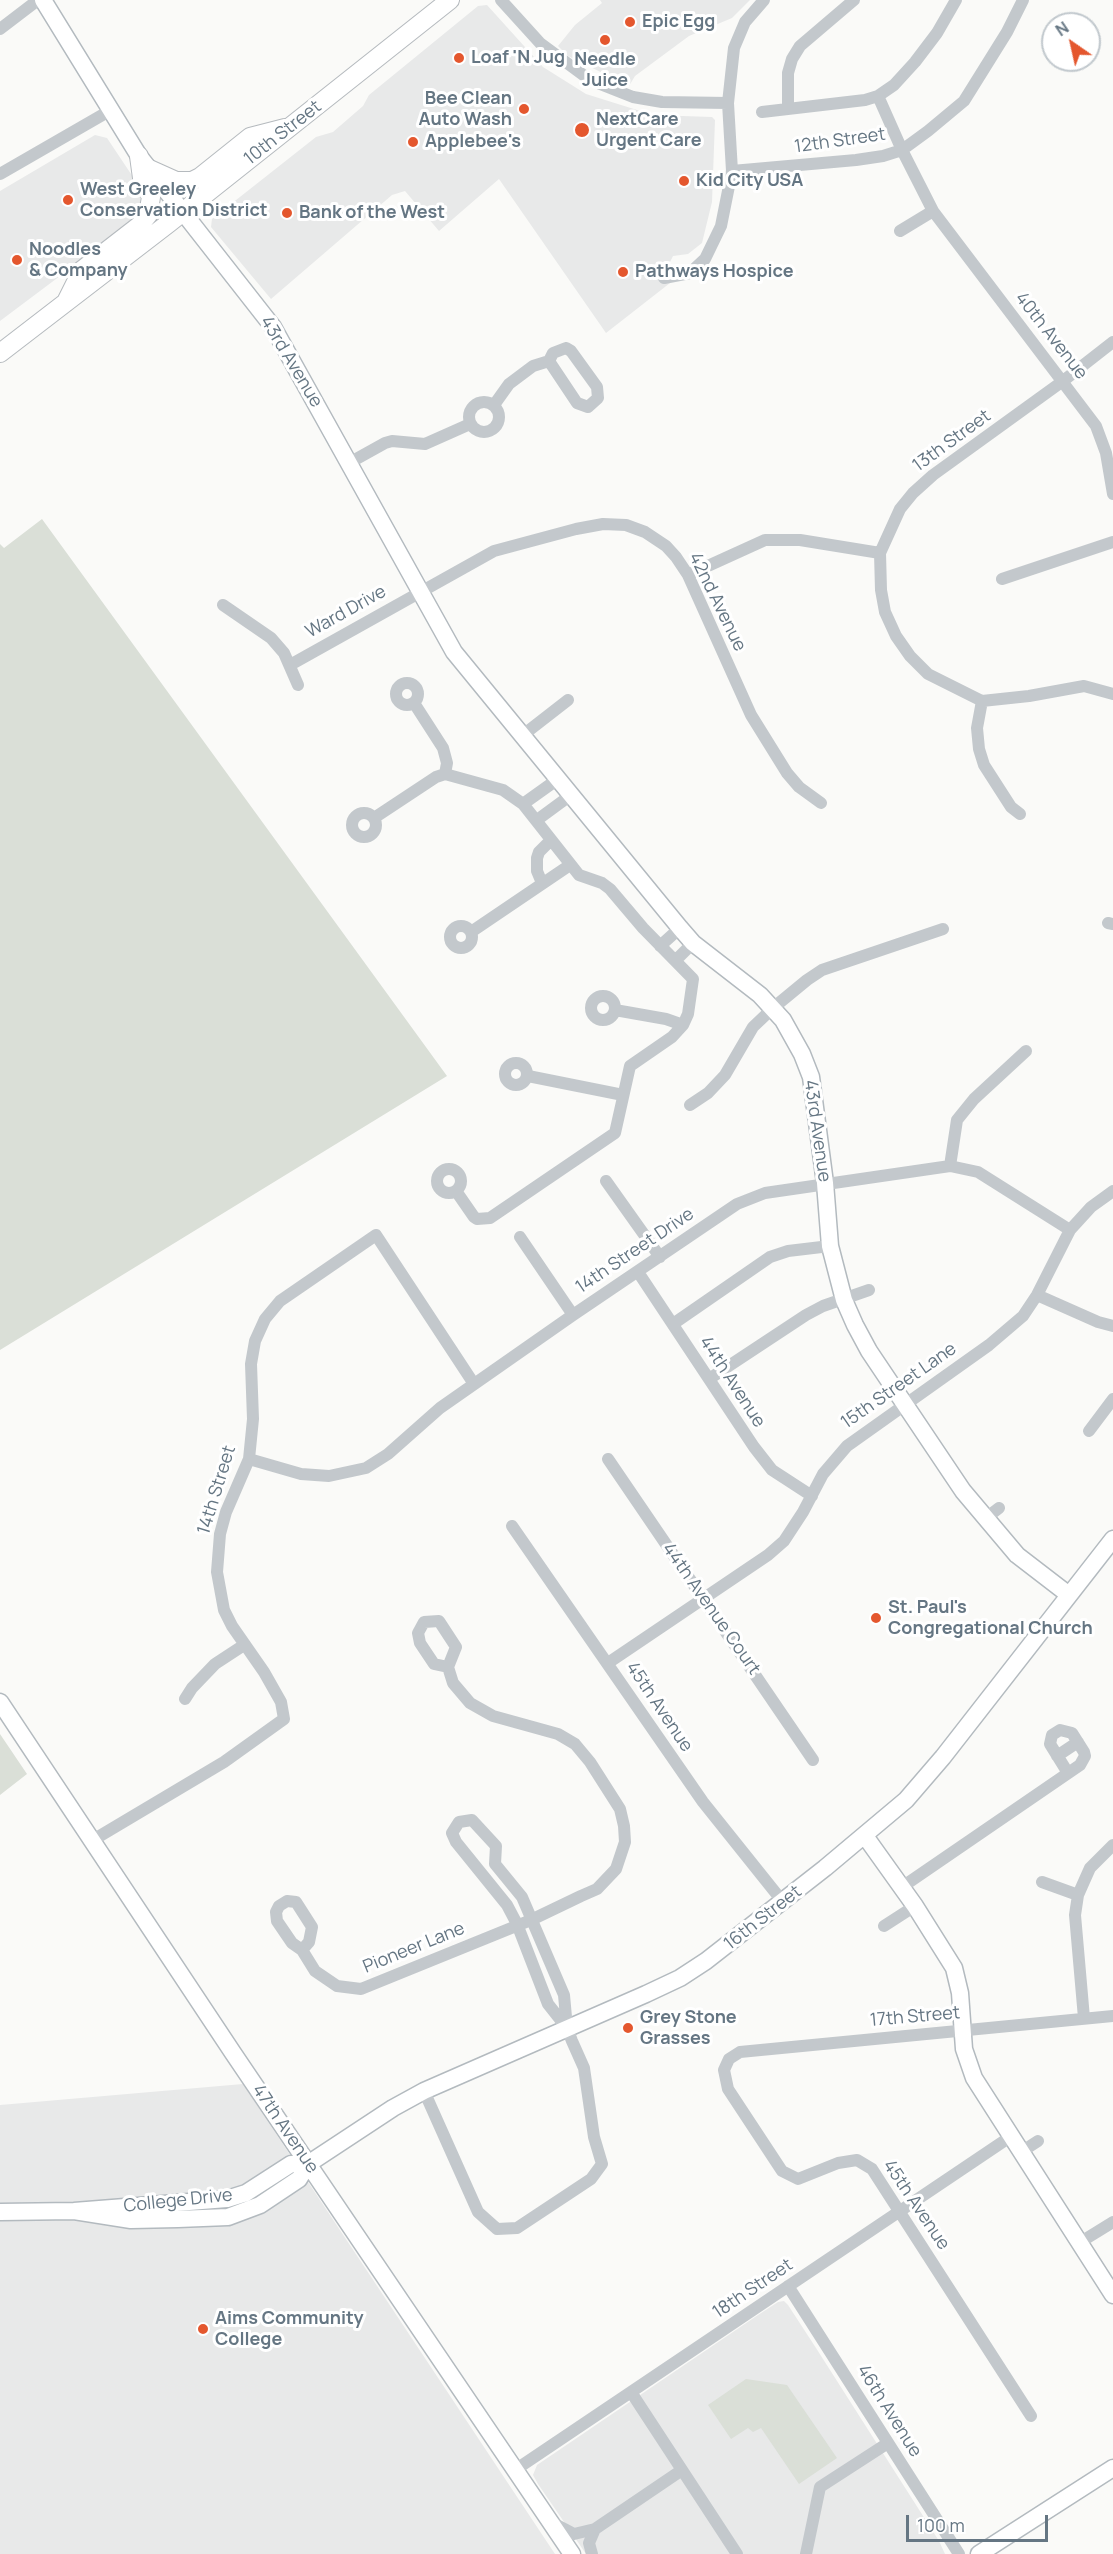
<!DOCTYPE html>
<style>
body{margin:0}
#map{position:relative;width:1113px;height:2554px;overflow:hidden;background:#fafaf8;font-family:Manrope,sans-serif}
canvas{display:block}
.north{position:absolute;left:1041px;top:12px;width:60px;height:60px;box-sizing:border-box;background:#fff;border:2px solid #c1c8cd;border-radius:50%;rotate:326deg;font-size:16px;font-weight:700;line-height:24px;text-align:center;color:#657683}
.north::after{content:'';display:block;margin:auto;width:21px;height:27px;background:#e4572e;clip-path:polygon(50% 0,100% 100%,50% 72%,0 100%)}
.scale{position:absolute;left:906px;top:2515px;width:142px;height:27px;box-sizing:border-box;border:3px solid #657683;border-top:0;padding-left:8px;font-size:18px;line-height:21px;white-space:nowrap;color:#657683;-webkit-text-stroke:4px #fff;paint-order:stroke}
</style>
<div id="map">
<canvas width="1113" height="2554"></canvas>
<div class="north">N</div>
<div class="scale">100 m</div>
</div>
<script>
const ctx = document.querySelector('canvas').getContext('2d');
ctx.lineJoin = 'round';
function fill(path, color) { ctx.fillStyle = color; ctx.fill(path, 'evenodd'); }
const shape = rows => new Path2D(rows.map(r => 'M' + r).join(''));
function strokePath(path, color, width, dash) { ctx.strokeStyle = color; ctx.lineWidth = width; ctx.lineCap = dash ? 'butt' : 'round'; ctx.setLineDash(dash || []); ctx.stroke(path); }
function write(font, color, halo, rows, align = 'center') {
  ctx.font = font + ' Manrope,sans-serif'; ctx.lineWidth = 6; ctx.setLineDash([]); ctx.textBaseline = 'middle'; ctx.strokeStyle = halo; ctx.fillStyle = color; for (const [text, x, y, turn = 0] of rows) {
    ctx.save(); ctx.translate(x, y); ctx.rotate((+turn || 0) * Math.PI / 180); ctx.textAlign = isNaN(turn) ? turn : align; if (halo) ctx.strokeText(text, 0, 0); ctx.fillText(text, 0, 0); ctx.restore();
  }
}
fill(shape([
 [600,0,750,0,732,18,689,36,635,76,629,86,568,56,558,46,575,25,602,3],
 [487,5,543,67,586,94,653,115,712,117,715,120,712,202,702,243,688,254,673,256,667,268,670,283,606,333,499,179,439,231,405,191,392,195,271,299,211,227,212,219,316,137,333,132,363,106,369,95,478,6],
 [95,135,107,138,139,186,141,205,128,225,0,321,0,191],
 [243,2084,555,2554,0,2554,0,2105],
 [784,2301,788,2305,816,2348,939,2541,945,2554,586,2554,538,2484,533,2475,537,2465,758,2315,778,2302]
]), '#e8e9e9');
fill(shape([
 [42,519,447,1076,0,1350,0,544,4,548],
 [0,1734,27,1774,0,1795],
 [746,2379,787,2385,837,2458,799,2484,761,2428,753,2432,748,2428,731,2439,708,2405]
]), '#dadfd7');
const secondary = shape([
 [43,0,139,156,273,327,454,652,680,928,693,943,760,995,783,1020,802,1054,811,1077,825,1183,830,1246,844,1300,855,1325,869,1351,963,1491,1017,1555,1069,1595],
 [0,1702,233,2053,572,2554],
 [865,1836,915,1906,954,1968,960,1993,964,2049,974,2078,1113,2295],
 [74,2211,131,2220,178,2219,228,2217,260,2205,299,2179,308,2164,393,2108,424,2091,646,1994,680,1978,706,1961,825,1868,906,1800,943,1757,1113,1539],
 [0,2212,74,2211,227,2199,246,2193,291,2164,308,2164],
 [979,2554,1113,2468]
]);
const primary = shape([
 [147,168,176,181,192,181,200,177,250,137,285,128],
 [67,300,82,270,140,225,148,215,151,197,142,178,139,156],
 [0,353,169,223,450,0]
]);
strokePath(secondary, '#b3babf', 19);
strokePath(primary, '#b5babe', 20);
strokePath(shape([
 [501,0,540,43,590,80,633,97,662,102,728,103],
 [0,29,38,0],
 [878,96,902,150,933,211,1096,426,1106,453,1113,494],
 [788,109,788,73,792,59,800,46,854,0],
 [762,112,865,100,878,96,894,85,915,62,937,33,956,0],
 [732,171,856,160,883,156,902,150,928,131,964,101,1007,32,1023,0],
 [0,174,111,110],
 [900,231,933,211],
 [664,278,690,273,705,259,721,226,732,171,728,103,734,48,745,22,764,0],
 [1113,342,1063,381,933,475,913,493,900,509,880,553,881,590,885,612,896,636,910,656,928,674,982,701,1029,696,1084,686,1113,694],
 [566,348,571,351,597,387,598,398,588,407,577,403,549,361,553,353,566,348],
 '469 417a15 15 0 1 1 30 0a15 15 0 1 1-30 0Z',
 [494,405,509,384,533,366,549,361],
 [349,463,385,443,392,441,425,444,470,424],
 [688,575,765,540,800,540,880,553],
 [1002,579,1113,542],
 [223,605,271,638,284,653,298,685],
 [290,665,494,551,576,529,603,524,626,525,645,532,666,546,676,557,688,575,751,715,787,773,799,787,821,803],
 '396 694a11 11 0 1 1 22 0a11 11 0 1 1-22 0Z',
 [982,701,977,728,979,749,984,765,1011,807,1020,814],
 [414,703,443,748,447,763,445,774],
 [523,735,568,700],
 [523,804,558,779],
 '352 825a12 12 0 1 1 24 0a12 12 0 1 1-24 0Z',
 [374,818,436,777,445,774,503,790,523,804,579,875,602,883,610,889,643,928,693,979,688,1014,683,1025,672,1037,630,1066,615,1133,490,1218,477,1219,474,1217,456,1191],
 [537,820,571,795],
 [542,883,537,871,537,858,539,852,550,841],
 [1108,923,1113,924],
 '450 937a11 11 0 1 1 22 0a11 11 0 1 1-22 0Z',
 [471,932,570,865],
 [660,946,680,928],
 [676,960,693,943],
 '591 1008a12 12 0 1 1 24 0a12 12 0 1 1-24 0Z',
 [615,1010,666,1019,683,1025],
 '505 1074a11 11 0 1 1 22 0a11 11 0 1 1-22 0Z',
 [528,1076,623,1095],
 [690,1105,708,1093,725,1075,753,1027,773,1008,807,980,822,970,943,929],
 [950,1166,957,1120,974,1099,1026,1051],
 '437 1181a12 12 0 1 1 24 0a12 12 0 1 1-24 0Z',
 [606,1181,660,1257],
 [520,1237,573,1315],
 [638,1272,754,1447,772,1470,812,1496],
 [1037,1295,1098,1322,1113,1326],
 [673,1324,770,1257,788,1251,830,1246],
 [709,1379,806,1315,823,1306,869,1290],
 [1089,1431,1113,1399],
 [249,1459,301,1474,329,1476,366,1468,388,1454,440,1408,573,1315,737,1204,765,1193,950,1166,978,1172,1070,1230],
 [608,1459,813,1760],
 [986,1518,999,1508],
 [512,1526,703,1802,783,1902],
 [608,1663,768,1555,784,1541,803,1512,823,1474,847,1446,989,1345,1023,1316,1037,1295,1070,1230,1091,1207,1113,1191],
 [185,1699,192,1688,215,1664,244,1645],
 [1057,1756,1078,1742],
 [93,1840,224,1762,284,1719,281,1702,264,1672,232,1626,224,1610,217,1572,220,1534,226,1512,249,1459,253,1419,251,1364,255,1341,265,1319,280,1301,376,1235,474,1384],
 [1042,1882,1078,1895],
 [902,1887,1080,1765,1085,1756,1084,1752,1072,1733,1060,1730,1052,1735,1050,1744,1068,1773],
 [884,1926,915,1906],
 [302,1950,309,1942,312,1927,296,1902,287,1901,279,1906,276,1912,277,1921,292,1943,302,1950,315,1971,337,1986,361,1989,531,1920,581,1896,597,1889,616,1869,625,1842,624,1826,620,1809,590,1762,575,1744,558,1734,493,1716,470,1703,453,1683,448,1667,456,1647,439,1621,424,1622,418,1633,420,1643,434,1664,448,1667],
 [1084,2018,1075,1915,1078,1895,1090,1868,1113,1845],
 [424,2091,478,2212,497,2229,517,2228,591,2179,602,2164,594,2137,584,2068,572,2041,567,2028,548,2004,517,1924,507,1905,456,1842,452,1833,459,1822,472,1820,496,1846,495,1864,522,1897,564,1995,567,2028],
 [1021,2152,1038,2141],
 [1079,2243,1113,2222],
 [788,2286,959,2554],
 [631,2392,737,2554],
 [1031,2416,872,2169,857,2160,838,2163,798,2179,782,2171,728,2089,724,2070,729,2059,740,2052,1113,2016],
 [515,2470,1010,2137],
 [553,2523,574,2534,595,2529,682,2470],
 [592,2554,589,2543,595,2529],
 [806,2554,820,2487,888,2443]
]), '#c3c8cc', 12);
strokePath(secondary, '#fff', 16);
strokePath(primary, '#fff', 18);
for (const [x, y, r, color] of [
 [630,22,6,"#e4572e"],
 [605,40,6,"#e4572e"],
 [459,58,6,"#e4572e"],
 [524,109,6,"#e4572e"],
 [582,130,8,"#e4572e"],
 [413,142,6,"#e4572e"],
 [684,181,6,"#e4572e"],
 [68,200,6,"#e4572e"],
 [287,213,6,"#e4572e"],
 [17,260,6,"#e4572e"],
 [623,272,6,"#e4572e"],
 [876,1618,6,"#e4572e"],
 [628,2028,6,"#e4572e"],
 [203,2329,6,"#e4572e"]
]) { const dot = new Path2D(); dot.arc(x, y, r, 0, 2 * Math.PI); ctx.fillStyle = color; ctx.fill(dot); strokePath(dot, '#fff', 2); }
write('bold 18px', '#657683', '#fff', [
 ["Epic Egg",642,22],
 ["Loaf 'N Jug",471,58],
 ["Needle",605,60,"center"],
 ["Juice",605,81,"center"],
 ["Bee Clean",512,99,"right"],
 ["Auto Wash",512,120,"right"],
 ["NextCare",596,120],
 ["Urgent Care",596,141],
 ["Applebee's",425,142],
 ["Kid City USA",696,181],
 ["West Greeley",80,190],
 ["Conservation District",80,211],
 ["Bank of the West",299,213],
 ["Noodles",29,250],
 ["& Company",29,271],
 ["Pathways Hospice",635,272],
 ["St. Paul's",888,1608],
 ["Congregational Church",888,1629],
 ["Grey Stone",640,2018],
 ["Grasses",640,2039],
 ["Aims Community",215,2319],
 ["College",215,2340]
], 'left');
write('18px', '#657683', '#fff', [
 ["10th Street",283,133,-38],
 ["12th Street",840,141,-8],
 ["40th Avenue",1051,336,52],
 ["43rd Avenue",291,362,59],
 ["13th Street",952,441,-36],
 ["42nd Avenue",717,602,64],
 ["Ward Drive",346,612,-29],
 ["43rd Avenue",817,1131,82],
 ["14th Street Drive",635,1251,-34],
 ["44th Avenue",732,1382,57],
 ["15th Street Lane",899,1386,-35],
 ["14th Street",217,1490,-73],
 ["44th Avenue Court",711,1609,55],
 ["45th Avenue",659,1707,56],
 ["16th Street",763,1918,-38],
 ["Pioneer Lane",414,1948,-22],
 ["17th Street",915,2017,-5],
 ["47th Avenue",285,2129,56],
 ["College Drive",178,2201,-6],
 ["45th Avenue",916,2205,56],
 ["18th Street",753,2289,-34],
 ["46th Avenue",889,2411,58]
]);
</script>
